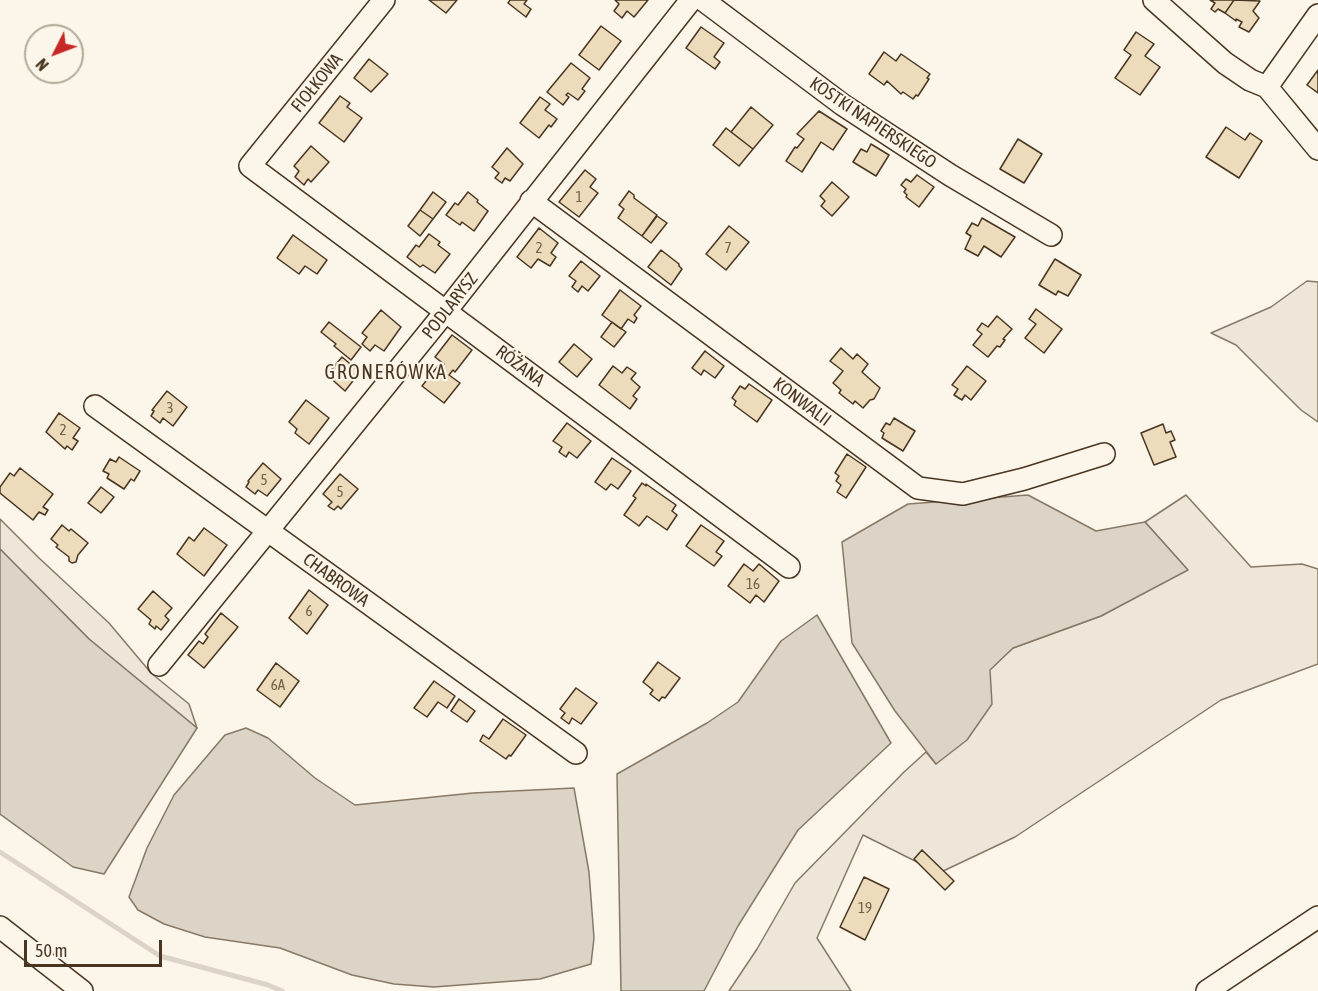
<!DOCTYPE html>
<meta charset="utf-8">
<style>
body{margin:0}
#map{position:relative;width:1318px;height:991px;overflow:hidden;background:#fbf6e9;font-family:"Asap Condensed",sans-serif}
canvas{display:block}
.north{position:absolute;left:24px;top:24px;width:60px;height:60px;box-sizing:border-box;background:#fbf6e9;border:2px solid #b4a999;border-radius:50%;rotate:228deg;font-size:16px;font-weight:700;line-height:24px;text-align:center;color:#4a3520}
.north::after{content:'';display:block;margin:auto;width:21px;height:27px;background:#c62828;clip-path:polygon(50% 0,100% 100%,50% 72%,0 100%)}
.scale{position:absolute;left:24px;top:940px;width:138px;height:27px;box-sizing:border-box;border:3px solid #4a3520;border-top:0;padding-left:8px;font-size:18px;line-height:21px;white-space:nowrap;color:#4a3520;-webkit-text-stroke:4px #fbf6e9;paint-order:stroke}
</style>
<div id="map">
<canvas width="1318" height="991"></canvas>
<div class="north">N</div>
<div class="scale">50 m</div>
</div>
<script>
const ctx = document.querySelector('canvas').getContext('2d');
ctx.lineJoin = 'round';
function fill(path, color) { ctx.fillStyle = color; ctx.fill(path, 'evenodd'); }
const shape = rows => new Path2D(rows.map(r => 'M' + r).join(''));
function strokePath(path, color, width, dash) { ctx.strokeStyle = color; ctx.lineWidth = width; ctx.lineCap = dash ? 'butt' : 'round'; ctx.setLineDash(dash || []); ctx.stroke(path); }
function write(font, color, halo, rows, align = 'center') {
  ctx.font = font + ' "Asap Condensed",sans-serif'; ctx.lineWidth = 4.5; ctx.setLineDash([]); ctx.textBaseline = 'middle'; ctx.strokeStyle = halo; ctx.fillStyle = color; for (const [text, x, y, turn = 0] of rows) {
    ctx.save(); ctx.translate(x, y); ctx.rotate((+turn || 0) * Math.PI / 180); ctx.textAlign = isNaN(turn) ? turn : align; if (halo) ctx.strokeText(text, 0, 0); ctx.fillText(text, 0, 0); ctx.restore();
  }
}
const green = shape([
 [1307,281,1318,282,1318,422,1301,410,1236,345,1211,333,1271,307,1307,281],
 [1186,495,1251,567,1302,564,1318,569,1318,664,1221,700,1015,837,939,873,863,835,817,938,851,991,729,991,757,949,795,883,904,772,926,752,936,764,991,704,989,670,1013,648,1101,616,1187,569,1145,522,1186,495],
 [0,519,39,558,109,623,151,673,189,704,197,728,89,639,0,549,0,519]
]);
fill(green, '#ede6d9');
strokePath(green, '#887966', 1.5);
const water = shape([
 [1028,495,1096,531,1145,522,1188,570,1101,616,1013,648,990,670,992,704,967,740,936,764,895,711,852,643,842,542,908,504,1028,495],
 [0,549,89,639,197,728,104,874,73,867,0,814,0,549],
 [817,615,891,743,798,830,738,926,704,991,621,991,617,774,707,723,738,702,781,641,817,615],
 [246,728,268,738,315,778,355,805,473,793,574,788,589,872,594,938,591,964,540,979,434,987,394,984,352,975,280,948,205,937,164,924,138,910,129,897,147,848,174,795,225,735,246,728]
]);
fill(water, '#dcd4c6');
strokePath(water, '#887966', 1.5);
strokePath(shape([
 [0,852,160,956,268,985,282,991]
]), '#dcd4c6', 5);
const building = shape([
 [429,0,457,0,446,13,429,0],
 [510,0,527,0,524,4,531,9,526,17,508,3,510,0],
 [615,0,648,0,634,17,627,11,622,18,614,11,619,4,615,0],
 [1210,0,1234,0,1225,13,1218,9,1215,12,1211,9,1215,3,1210,0],
 [1234,0,1260,1,1253,11,1259,18,1249,32,1239,27,1242,22,1236,19,1236,21,1225,13,1234,0],
 [601,26,621,41,599,70,579,55,601,26],
 [701,27,724,43,714,57,720,62,715,69,686,48,701,27],
 [1136,32,1154,44,1145,56,1160,67,1140,95,1115,78,1131,55,1124,50,1136,32],
 [884,52,896,61,901,54,930,74,927,78,929,79,918,96,916,95,913,99,903,92,901,94,887,81,884,85,869,74,884,52],
 [369,59,388,74,371,92,354,78,369,59],
 [571,63,590,78,582,89,585,91,578,100,568,93,566,95,569,97,563,105,547,92,571,63],
 [1318,70,1318,93,1307,85,1318,70],
 [340,96,350,103,347,107,362,118,344,142,319,123,340,96],
 [540,97,550,104,545,110,557,119,551,127,549,125,539,138,520,123,540,97],
 [751,107,773,125,753,149,731,132,751,107],
 [819,111,847,129,833,150,821,142,802,172,786,161,795,147,797,148,804,139,797,134,819,111],
 [1226,127,1245,140,1250,133,1262,141,1239,178,1206,157,1226,127],
 [726,128,753,149,739,166,713,145,726,128],
 [1018,139,1042,154,1024,183,1000,169,1018,139],
 [871,144,889,155,876,176,853,162,861,149,867,152,871,144],
 [311,146,329,162,311,182,308,179,304,185,295,177,299,171,294,166,311,146],
 [507,148,523,164,510,181,505,178,502,183,495,178,499,173,492,167,507,148],
 [585,170,596,179,590,187,598,193,579,217,559,202,585,170],
 [917,175,934,187,919,207,906,197,907,195,904,192,906,189,901,185,906,179,911,182,917,175],
 [832,182,849,197,832,216,821,206,825,201,820,196,832,182],
 [629,191,634,195,634,198,657,215,642,236,618,218,624,209,619,205,629,191],
 [433,192,446,202,433,219,420,210,433,192],
 [468,192,478,200,477,202,488,211,474,231,462,222,460,225,446,215,455,203,458,205,468,192],
 [420,210,433,219,420,236,408,226,420,210],
 [657,216,667,223,651,243,642,236,657,216],
 [982,218,1015,237,1001,257,984,246,978,256,965,249,971,236,966,233,972,223,978,226,982,218],
 [729,226,749,242,726,270,706,254,729,226],
 [539,228,558,243,551,253,556,257,550,266,538,259,531,268,517,257,539,228],
 [429,234,440,242,438,245,450,254,435,273,423,265,420,267,407,257,416,245,419,247,429,234],
 [293,235,327,260,317,274,305,266,299,274,277,258,293,235],
 [661,250,679,264,679,266,682,269,671,285,648,267,661,250],
 [1055,259,1081,275,1068,296,1058,291,1056,295,1039,285,1055,259],
 [581,261,600,276,588,291,582,286,578,292,572,287,576,281,569,276,581,261],
 [620,290,641,306,634,315,637,318,634,323,628,319,621,329,602,315,620,290],
 [1036,309,1062,329,1044,353,1025,338,1036,324,1029,319,1036,309],
 [381,310,401,327,384,351,375,345,370,351,362,344,367,337,362,333,381,310],
 [997,316,1012,329,1003,339,1005,340,1000,347,997,346,988,357,973,345,982,334,977,330,982,323,988,327,997,316],
 [329,322,361,347,351,360,334,346,336,344,321,332,329,322],
 [612,322,626,332,614,347,601,337,612,322],
 [452,335,472,350,455,372,453,370,449,375,460,383,444,403,422,386,438,366,441,368,444,364,435,357,452,335],
 [574,344,592,359,577,377,559,362,574,344],
 [841,348,853,359,857,354,868,364,862,372,880,388,874,399,870,400,863,408,855,401,853,404,839,393,841,390,833,383,843,371,830,361,841,348],
 [705,351,724,366,715,378,704,370,701,375,692,368,705,351],
 [342,357,360,372,345,391,327,375,342,357],
 [613,366,622,373,627,367,636,373,631,379,640,387,633,396,637,399,630,409,599,385,613,366],
 [967,366,986,381,971,400,965,395,962,400,954,395,958,389,952,385,967,366],
 [749,384,772,400,757,422,734,405,736,401,732,398,740,386,745,389,749,384],
 [167,391,187,407,173,426,163,418,160,423,151,416,154,411,152,410,167,391],
 [306,400,329,418,309,444,295,433,297,429,289,422,306,400],
 [59,413,80,428,73,438,78,441,72,450,67,446,65,449,46,432,59,413],
 [894,418,915,431,903,451,882,438,884,433,881,431,886,423,890,425,894,418],
 [567,423,591,441,577,458,569,452,566,457,559,452,562,447,553,441,567,423],
 [1163,424,1166,433,1171,431,1175,440,1170,442,1176,457,1154,465,1141,433,1163,424],
 [847,454,866,467,846,498,837,492,841,485,836,481,839,476,835,473,847,454],
 [119,457,140,471,134,481,131,479,124,489,107,478,109,474,103,471,110,459,116,462,119,457],
 [612,458,631,471,618,489,611,484,606,490,595,482,612,458],
 [263,463,281,479,267,496,258,490,255,494,246,487,249,482,248,481,263,463],
 [20,468,53,494,43,507,48,510,45,515,39,512,33,520,0,493,0,487,10,473,14,476,20,468],
 [340,474,358,489,341,509,338,506,334,510,328,506,332,502,323,494,340,474],
 [642,483,646,486,646,484,676,505,672,511,677,515,667,530,647,516,639,526,624,515,636,498,633,496,642,483],
 [101,487,114,497,101,513,88,503,101,487],
 [62,525,69,531,71,529,88,543,78,555,76,562,72,563,69,561,69,557,56,547,58,545,51,539,62,525],
 [701,525,724,541,716,552,722,556,714,566,686,546,701,525],
 [204,528,227,545,204,576,177,554,189,537,194,541,204,528],
 [744,564,753,571,759,564,779,581,764,602,756,595,750,603,728,586,744,564],
 [309,590,328,605,307,634,289,618,309,590],
 [153,591,172,608,165,616,169,620,161,630,156,626,155,629,149,624,151,620,138,609,153,591],
 [221,613,238,627,204,668,188,655,199,641,203,644,208,637,205,634,221,613],
 [658,662,680,678,665,698,662,697,659,701,650,694,653,690,643,682,658,662],
 [276,663,299,681,280,707,257,690,276,663],
 [434,681,455,696,447,708,438,702,427,717,414,708,434,681],
 [576,688,597,703,581,724,572,718,569,724,561,718,565,713,560,709,576,688],
 [459,699,475,711,467,722,451,711,459,699],
 [503,719,526,735,511,756,509,755,506,759,480,741,483,735,489,739,503,719],
 [922,850,954,881,945,890,914,859,922,850],
 [864,877,889,889,865,940,840,927,864,877]
]);
fill(building, '#ecdcbc');
strokePath(building, '#4a3520', 1.5);
const minor = shape([
 [384,0,250,166,789,567],
 [703,0,843,105,950,175,1051,235],
 [1154,0,1225,63,1250,80,1267,87,1318,15],
 [1267,87,1318,149],
 [531,201,918,488,963,494,1024,479,1104,454],
 [95,406,576,753],
 [159,665,446,311,691,0],
 [0,927,82,991],
 [1207,991,1318,917]
]);
strokePath(minor, '#4a3520', 24);
strokePath(minor, '#fbf6e9', 21);
write('15px', '#725f47', null, [
 ["1",579,197],
 ["2",539,248],
 ["7",728,248],
 ["3",170,408],
 ["2",63,430],
 ["5",264,480],
 ["5",340,492],
 ["16",753,584],
 ["6",309,611],
 ["6A",278,685],
 ["19",865,908]
]);
write('18px', '#4a3520', '#fbf6e9', [
 ["FIOŁKOWA",317,83,-51],
 ["KOSTKI NAPIERSKIEGO",873,123,34],
 ["PODLARYSZ",450,306,-52],
 ["RÓŻANA",520,366,37],
 ["KONWALII",802,402,37],
 ["CHABROWA",336,580,36]
]);
ctx.letterSpacing = '1.5px';
write('20px', '#4a3520', '#fbf6e9', [
 ["GRONERÓWKA",386,373]
]);
ctx.letterSpacing = '0px';
</script>
